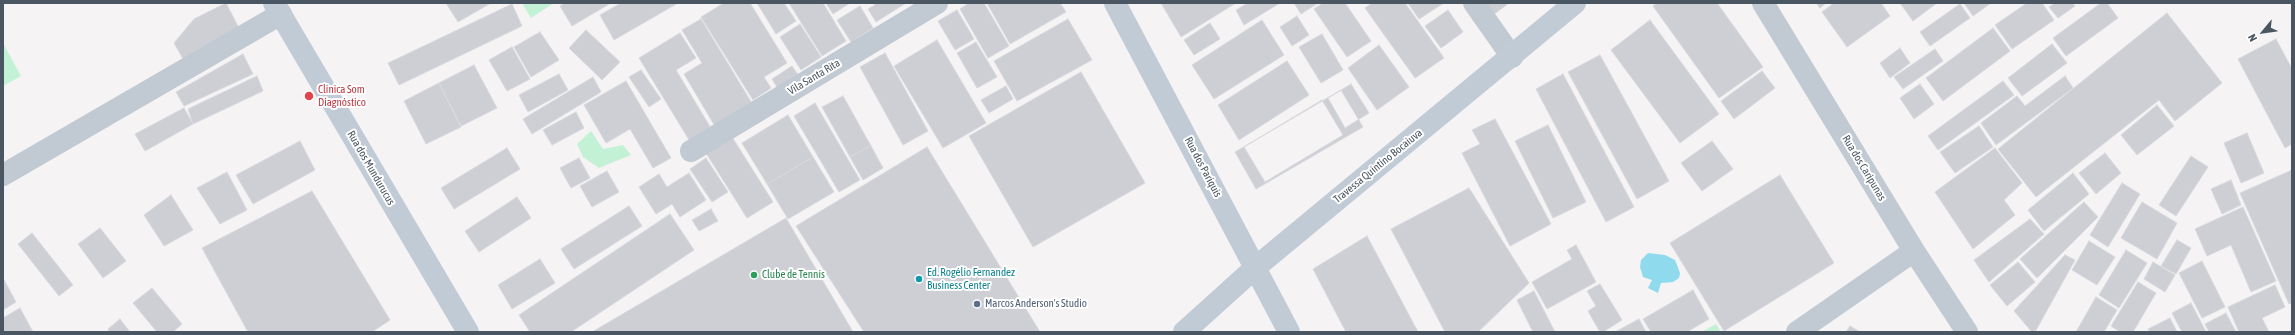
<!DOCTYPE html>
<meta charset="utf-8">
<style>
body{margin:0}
#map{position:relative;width:2295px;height:335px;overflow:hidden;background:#f5f3f3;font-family:"Asap Condensed",sans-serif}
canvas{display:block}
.frame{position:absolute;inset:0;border:4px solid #4a5661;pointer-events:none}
.north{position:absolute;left:2243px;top:12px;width:40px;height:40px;-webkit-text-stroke:3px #fff;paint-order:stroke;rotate:241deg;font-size:11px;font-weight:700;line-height:16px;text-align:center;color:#4a5661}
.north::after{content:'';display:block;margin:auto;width:14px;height:18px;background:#4a5661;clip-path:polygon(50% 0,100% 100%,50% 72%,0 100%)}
</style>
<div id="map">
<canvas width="2295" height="335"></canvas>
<div class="frame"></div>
<div class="north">N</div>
</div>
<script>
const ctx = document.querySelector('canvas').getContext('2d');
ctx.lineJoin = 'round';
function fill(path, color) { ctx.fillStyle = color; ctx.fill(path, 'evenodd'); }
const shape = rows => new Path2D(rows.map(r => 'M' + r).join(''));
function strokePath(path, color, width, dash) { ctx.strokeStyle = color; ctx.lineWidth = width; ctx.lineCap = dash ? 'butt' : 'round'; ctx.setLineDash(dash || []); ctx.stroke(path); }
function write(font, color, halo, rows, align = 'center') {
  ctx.font = font + ' "Asap Condensed",sans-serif'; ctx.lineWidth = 4; ctx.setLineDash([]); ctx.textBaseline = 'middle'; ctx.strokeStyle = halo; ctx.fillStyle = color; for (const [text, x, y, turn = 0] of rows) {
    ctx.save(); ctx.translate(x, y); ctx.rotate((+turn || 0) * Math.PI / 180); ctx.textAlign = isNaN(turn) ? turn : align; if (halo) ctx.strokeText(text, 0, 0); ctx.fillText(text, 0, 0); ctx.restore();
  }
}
fill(shape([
 [522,3,554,3,531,18],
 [3,43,21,76,3,86],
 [591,131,603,149,623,145,631,155,599,168,583,157,577,144],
 [1716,324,1721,332,1702,332]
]), '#c3f1d5');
fill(shape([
 [1648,253,1665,255,1675,260,1680,273,1679,278,1673,282,1661,283,1658,293,1648,288,1652,280,1643,277,1640,267,1641,260]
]), '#90daee');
const building = shape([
 [226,3,242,34,186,64,174,43,194,19,226,3],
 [446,3,491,3,458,22,446,3],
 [565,3,611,3,572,26,560,6,565,3],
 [621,3,678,3,614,40,600,15,621,3],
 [724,3,750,3,787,63,764,77,771,88,753,100,701,17,724,3],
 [757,3,784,3,796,21,776,34,757,3],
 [789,3,823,3,846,41,822,56,789,3],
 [826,3,850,3,833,14,826,3],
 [874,3,906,3,876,22,868,9,875,5,874,3],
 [969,3,984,3,1009,46,988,58,960,9,969,3],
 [987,3,1060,3,1066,12,1010,44,987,3],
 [1161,3,1236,3,1181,37,1161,3],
 [1248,3,1280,3,1244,25,1236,10,1248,3],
 [1294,3,1318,3,1301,14,1294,3],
 [1323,3,1345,3,1371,41,1347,57,1314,9,1323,3],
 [1372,3,1405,3,1444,58,1415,78,1365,8,1372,3],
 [1408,3,1444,3,1419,19,1408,3],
 [1484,3,1509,3,1493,15,1484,3],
 [1657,3,1717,3,1763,67,1719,98,1653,6,1657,3],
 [1816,3,1826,3,1820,8,1816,3],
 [1834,3,1881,3,1890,16,1847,47,1822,12,1834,3],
 [1900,3,1937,3,1913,21,1900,3],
 [1964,3,1991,3,1973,16,1964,3],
 [2027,3,2042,3,2054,20,2012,49,1995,25,2027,3],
 [2055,3,2072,3,2075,6,2058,18,2049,7,2055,3],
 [2101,3,2107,3,2118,18,2066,56,2053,38,2101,3],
 [512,4,522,26,399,85,388,63,512,4],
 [1960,4,1970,18,1930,46,1920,32,1960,4],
 [860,6,873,28,851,42,837,20,860,6],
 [957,10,974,39,955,50,938,21,957,10],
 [1448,10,1463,32,1441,48,1425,26,1448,10],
 [2167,13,2222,83,2175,121,2159,100,2036,197,1998,149,2167,13],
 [1297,16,1309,35,1292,46,1280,27,1297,16],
 [701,19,753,105,716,128,684,74,702,63,682,30,701,19],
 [1068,19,1092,60,1017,101,994,61,1068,19],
 [1262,20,1284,55,1214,99,1192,65,1262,20],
 [1650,20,1719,114,1680,143,1611,50,1650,20],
 [1210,23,1220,39,1194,55,1184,40,1210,23],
 [800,24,821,57,801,70,780,37,800,24],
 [1993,28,2010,51,1943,101,1926,78,1993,28],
 [586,30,620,62,602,80,569,48,586,30],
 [540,32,559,60,531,77,514,47,540,32],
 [680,33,696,58,676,70,712,130,691,143,639,58,680,33],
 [1322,34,1343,70,1321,83,1299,47,1322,34],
 [2276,39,2292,69,2292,144,2285,148,2238,59,2276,39],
 [937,40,986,123,943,148,894,66,937,40],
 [976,42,997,77,977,88,957,53,976,42],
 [2052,44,2067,63,2022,96,2008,78,2052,44],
 [1379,45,1409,87,1377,110,1348,68,1379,45],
 [512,47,530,79,507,91,489,60,512,47],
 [1900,48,1910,63,1890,78,1880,63,1900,48],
 [1935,49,1943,61,1903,89,1894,77,1935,49],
 [885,53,928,131,903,145,860,67,885,53],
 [243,54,253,74,184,106,176,92,243,54],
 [1600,55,1669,181,1637,199,1568,72,1600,55],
 [1287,61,1309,95,1239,140,1218,105,1287,61],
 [474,65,497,108,461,126,439,83,474,65],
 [792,66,799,76,778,89,772,79,792,66],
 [641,70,661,99,649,107,629,77,641,70],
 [1762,71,1775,88,1734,119,1721,101,1762,71],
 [1081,72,1145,183,1033,247,969,136,1081,72],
 [559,74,568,90,528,112,519,95,559,74],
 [1563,74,1634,207,1606,222,1536,89,1563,74],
 [257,76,263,91,193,124,188,109,257,76],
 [2065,76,2073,88,1996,145,1981,123,2017,96,2025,106,2065,76],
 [593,77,601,92,532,134,523,119,593,77],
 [626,81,671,158,653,168,630,129,606,143,584,105,626,81],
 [2003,81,2014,95,1938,150,1928,136,2003,81],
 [439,83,461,127,426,144,404,101,439,83],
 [1351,84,1369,113,1345,128,1328,98,1351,84],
 [1920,84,1934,104,1914,119,1900,98,1920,84],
 [1006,86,1013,99,989,113,981,100,1006,86],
 [1341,90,1363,127,1256,189,1235,152,1341,90],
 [843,96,871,146,850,157,822,107,843,96],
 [1322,100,1343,135,1265,182,1244,147,1322,100],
 [815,103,860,180,839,192,794,116,815,103],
 [2157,105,2174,126,2137,155,2121,135,2157,105],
 [184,108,193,124,145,151,135,134,184,108],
 [576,112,584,128,552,145,543,130,576,112],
 [788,115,813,157,767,184,742,143,788,115],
 [1495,119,1551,224,1510,246,1462,153,1480,144,1472,130,1495,119],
 [1548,125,1586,202,1553,218,1515,141,1548,125],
 [1979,126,1993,147,1955,173,1940,152,1979,126],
 [2247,133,2264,173,2241,183,2224,143,2247,133],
 [732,137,773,202,747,218,706,153,732,137],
 [300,141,315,170,253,204,236,175,300,141],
 [1712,141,1733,169,1702,191,1681,163,1712,141],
 [871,146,883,168,863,180,850,157,871,146],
 [927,147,1040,332,864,332,796,226,927,147],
 [507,148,520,169,454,209,441,188,507,148],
 [1995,148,2022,183,2004,200,2015,215,1973,249,1935,192,1995,148],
 [2105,153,2121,173,2096,194,2079,173,2105,153],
 [2191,156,2208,167,2176,216,2159,205,2191,156],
 [813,157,834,192,788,219,767,184,813,157],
 [579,158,590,178,571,188,560,168,579,158],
 [706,158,728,192,712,202,690,169,706,158],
 [2292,170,2292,303,2289,304,2240,193,2292,170],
 [607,171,619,192,592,207,580,186,607,171],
 [227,172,247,210,220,224,197,188,227,172],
 [689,173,706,200,680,217,672,204,656,214,639,187,659,174,667,187,689,173],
 [2073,173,2089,194,2044,231,2028,210,2073,173],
 [1780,175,1834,263,1724,331,1670,243,1780,175],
 [2231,180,2241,205,2222,214,2211,189,2231,180],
 [2122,183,2140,194,2108,247,2090,235,2122,183],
 [1469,188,1529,283,1478,332,1445,332,1391,229,1469,188],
 [312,191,390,320,372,332,248,332,202,248,312,191],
 [171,195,193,230,164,246,144,215,171,195],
 [517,197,531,218,479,252,465,231,517,197],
 [2084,202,2098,217,2037,278,2020,259,2084,202],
 [2142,202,2177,223,2157,259,2121,238,2142,202],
 [629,206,642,226,574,269,561,249,629,206],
 [2243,207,2276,281,2251,292,2231,245,2207,256,2195,229,2243,207],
 [711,209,718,221,699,231,692,220,711,209],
 [670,214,694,250,571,332,530,332,519,315,670,214],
 [786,218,853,332,592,332,786,218],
 [2030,219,2044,234,1989,282,1974,260,2030,219],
 [100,228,126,261,103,278,78,244,100,228],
 [32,233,73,285,59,296,18,244,32,233],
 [1367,236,1418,332,1346,332,1313,269,1367,236],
 [2177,240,2191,248,2176,274,2161,266,2177,240],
 [2089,241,2115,257,2097,285,2072,270,2089,241],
 [1576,245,1596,282,1547,309,1532,282,1572,259,1567,250,1576,245],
 [2126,250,2147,263,2119,308,2099,295,2126,250],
 [2065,255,2075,260,2035,332,2032,332,2014,311,2065,255],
 [540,259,555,283,512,309,498,285,540,259],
 [2202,261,2225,307,2202,318,2179,273,2202,261],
 [2018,262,2035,282,2007,306,1990,285,2018,262],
 [2153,262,2175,275,2165,292,2144,279,2153,262],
 [3,278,16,302,3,310,3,278],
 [2138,282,2156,293,2133,332,2120,332,2111,326,2138,282],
 [1600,284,1622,320,1603,332,1600,332,1588,311,1596,306,1587,291,1600,284],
 [2275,285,2285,307,2262,318,2269,332,2239,332,2228,307,2275,285],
 [152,288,182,324,173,332,157,332,133,303,152,288],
 [1693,290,1709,319,1687,332,1651,332,1643,319,1693,290],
 [1534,291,1555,332,1533,332,1517,300,1534,291],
 [2096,297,2117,310,2104,332,2076,332,2096,297],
 [2191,303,2206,332,2182,332,2172,313,2191,303],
 [20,308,33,332,3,332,3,318,20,308],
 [2226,313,2236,332,2209,332,2205,324,2226,313],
 [2170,318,2177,332,2150,332,2148,329,2170,318],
 [120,319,130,332,109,332,108,329,120,319],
 [1639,319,1646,332,1615,332,1639,319],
 [1850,326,1860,332,1846,332,1850,326]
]);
fill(building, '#cdcfd5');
strokePath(building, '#d7d9de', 1);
strokePath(shape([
 [1474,3,1512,57],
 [1763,3,1914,251,1967,332],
 [691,151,937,3],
 [3,175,281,14],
 [1797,332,1914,251]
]), '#c1cad2', 22);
strokePath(shape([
 [274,3,468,332],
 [1115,3,1289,332],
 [1184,332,1256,267,1575,3]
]), '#c1cbd6', 22);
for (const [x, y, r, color] of [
 [309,96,5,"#e0444e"],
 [754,275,4,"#2e9e5b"],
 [919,279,4,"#0f9aa8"],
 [977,304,4,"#5c6f8a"]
]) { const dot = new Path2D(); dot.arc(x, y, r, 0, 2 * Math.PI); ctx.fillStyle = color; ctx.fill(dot); strokePath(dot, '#fff', 1.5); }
write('11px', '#4a5661', '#fff', [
 ["Vila Santa Rita",814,77,-31],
 ["Travessa Quintino Bocaiuva",1378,166,-39],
 ["Rua dos Pariquis",1203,167,62],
 ["Rua dos Mundurucus",371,168,60],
 ["Rua dos Caripunas",1864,168,59]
]);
write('11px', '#be3a42', '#fff', [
 ["Clinica Som",318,90],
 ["Diagnóstico",318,103]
], 'left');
write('11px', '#0d838f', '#fff', [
 ["Ed. Rogélio Fernandez",927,273],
 ["Business Center",927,286]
], 'left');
write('11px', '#27864d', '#fff', [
 ["Clube de Tennis",762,275]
], 'left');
write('11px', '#4e5e75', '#fff', [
 ["Marcos Anderson's Studio",985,304]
], 'left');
</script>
